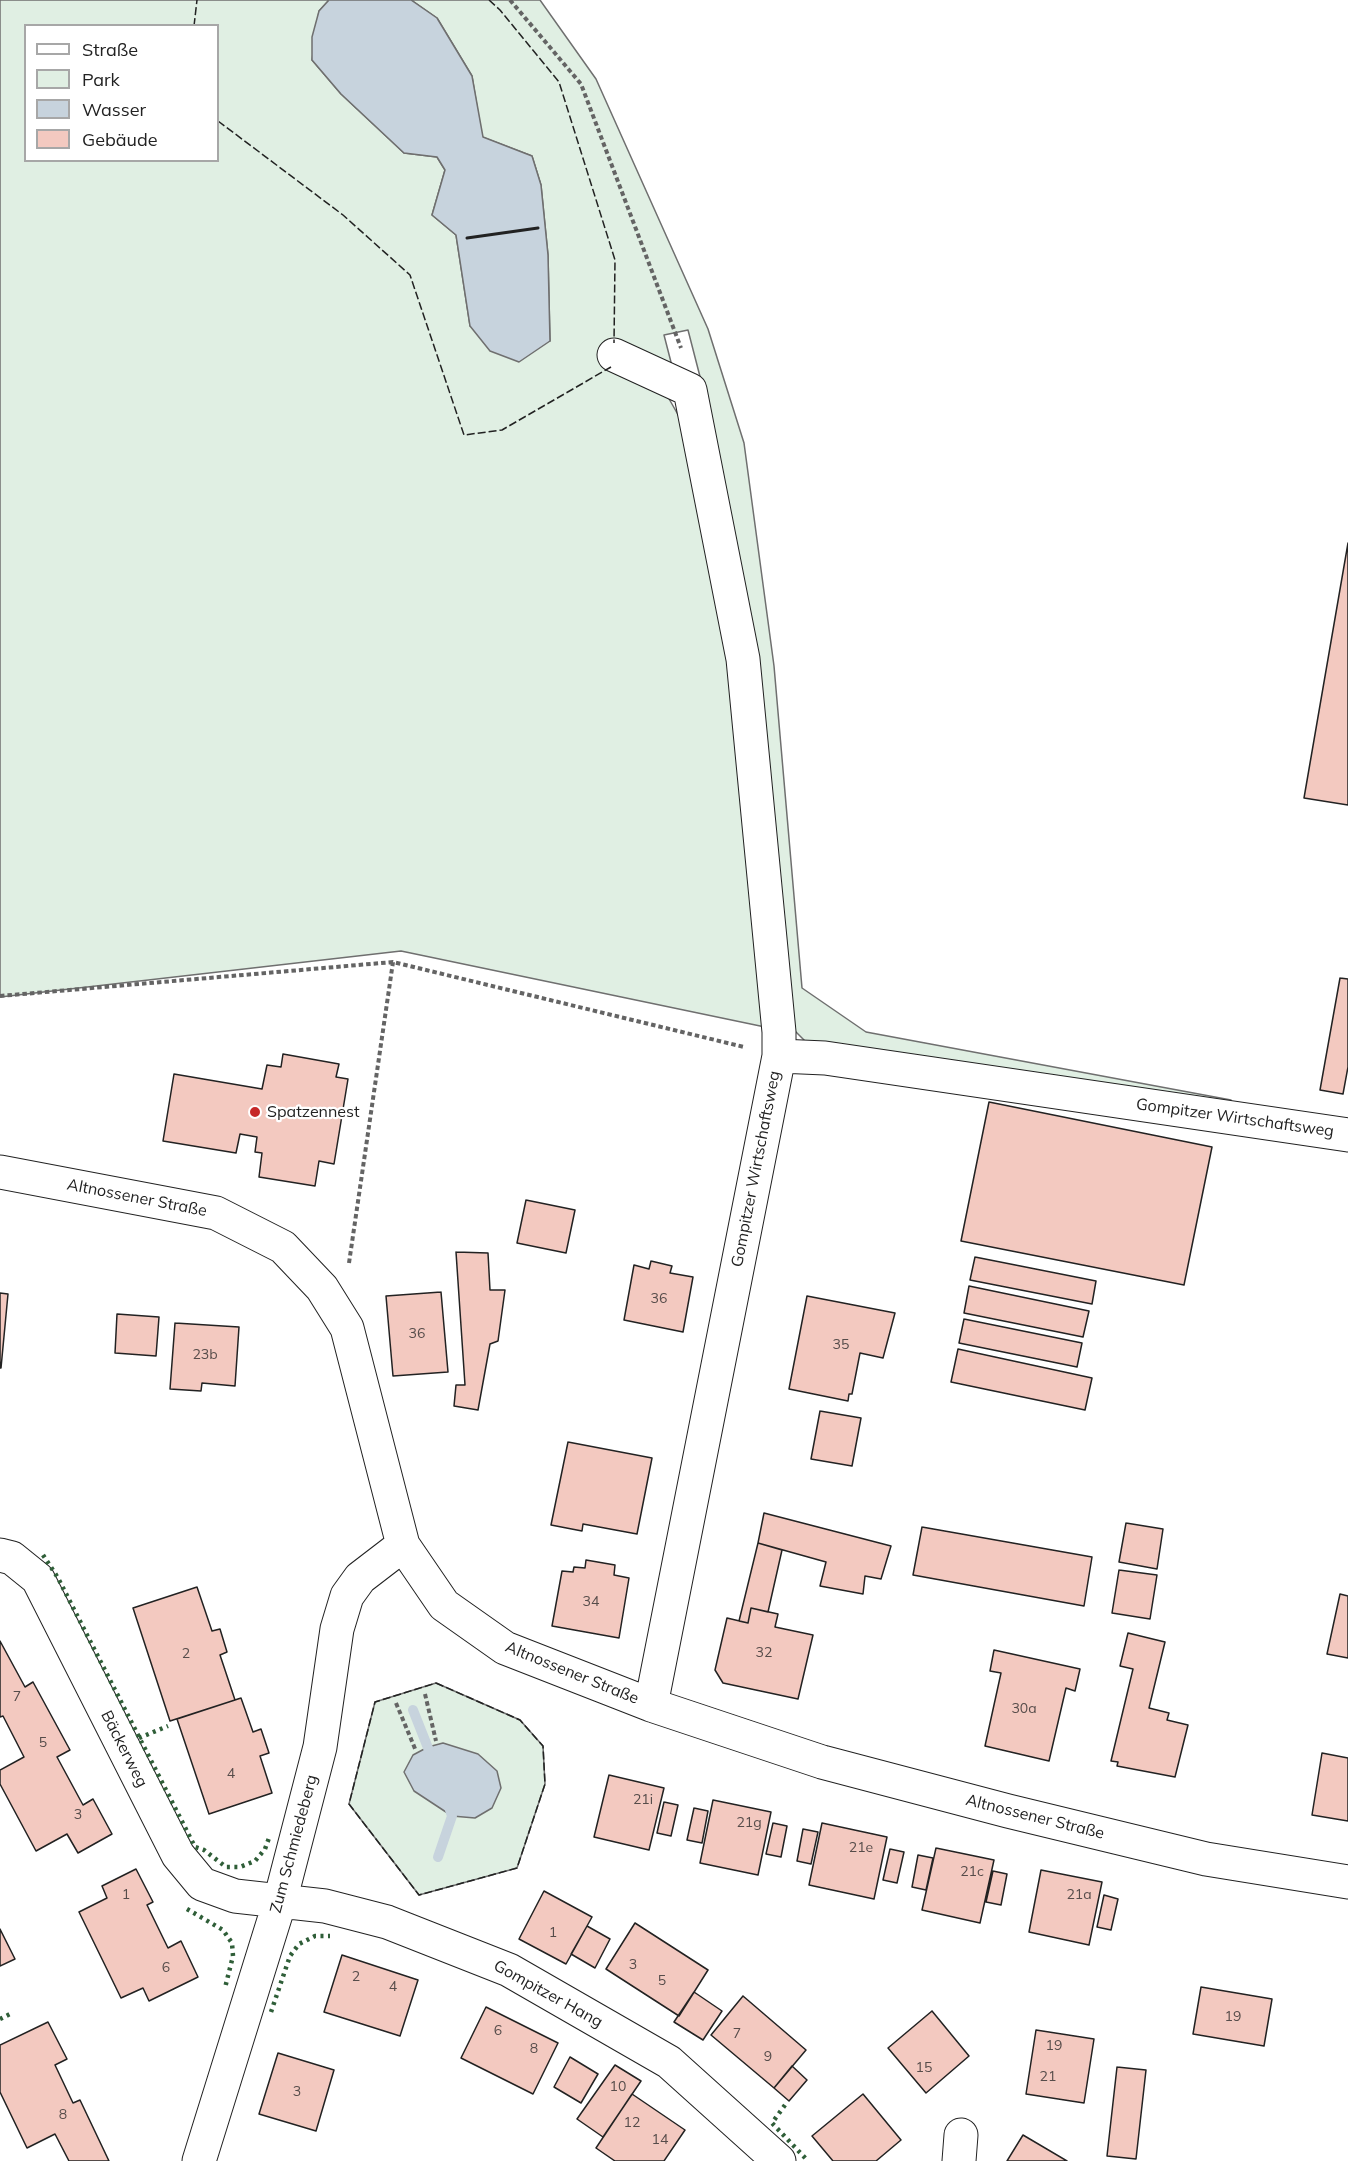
<!DOCTYPE html>
<meta charset="utf-8">
<style>
body{margin:0}
#map{position:relative;width:1348px;height:2161px;overflow:hidden;background:#fff;font-family:Mulish,sans-serif}
canvas{display:block}
.legend{position:absolute;left:24px;top:24px;width:195px;height:138px;box-sizing:border-box;background:#fff;border:2px solid #a7a7a7;margin:0;padding:8px 10px;list-style:none;font-size:18px;color:#222}
.legend li{display:flex;align-items:center;gap:12px;height:30px}
.legend b{width:30px;border:2px solid #a7a7a7}
</style>
<div id="map">
<canvas width="1348" height="2161"></canvas>
<ul class="legend">
<li><b style="height:8px;background:#fff"></b>Straße</li>
<li><b style="height:16px;background:#e0efe3"></b>Park</li>
<li><b style="height:16px;background:#c7d3dd"></b>Wasser</li>
<li><b style="height:16px;background:#f3c9c0"></b>Gebäude</li>
</ul>
</div>
<script>
const ctx = document.querySelector('canvas').getContext('2d');
ctx.lineJoin = 'round';
function fill(path, color) { ctx.fillStyle = color; ctx.fill(path, 'evenodd'); }
const shape = rows => new Path2D(rows.map(r => 'M' + r).join(''));
function strokePath(path, color, width, dash) { ctx.strokeStyle = color; ctx.lineWidth = width; ctx.lineCap = dash ? 'butt' : 'round'; ctx.setLineDash(dash || []); ctx.stroke(path); }
function write(font, color, halo, rows, align = 'center') {
  ctx.font = font + ' Mulish,sans-serif'; ctx.lineWidth = 4.5; ctx.setLineDash([]); ctx.textBaseline = 'middle'; ctx.strokeStyle = halo; ctx.fillStyle = color; for (const [text, x, y, turn = 0] of rows) {
    ctx.save(); ctx.translate(x, y); ctx.rotate((+turn || 0) * Math.PI / 180); ctx.textAlign = isNaN(turn) ? turn : align; if (halo) ctx.strokeText(text, 0, 0); ctx.fillText(text, 0, 0); ctx.restore();
  }
}
const green = shape([
 [0,0,329,0,319,11,312,60,341,94,404,153,437,157,445,170,432,215,456,235,470,326,550,341,548,255,541,185,532,156,482,137,472,76,437,18,411,0,540,0,596,79,708,329,744,443,774,666,802,988,866,1032,1231,1100,1229,1110,807,1043,788,1024,705,396,688,330,664,335,672,366,668,397,681,420,735,661,765,1027,401,951,0,997,0,0],
 [26,26,218,26,218,160,26,160,26,26],
 [436,1683,520,1720,543,1746,545,1784,517,1868,419,1895,349,1804,375,1702,436,1683]
]);
fill(green, '#e0efe3');
strokePath(green, '#6f6f6f', 1.5);
const water = shape([
 [329,0,411,0,437,18,472,76,483,137,532,156,541,185,548,255,550,341,519,362,490,351,470,326,456,235,432,215,445,170,437,157,404,153,341,94,312,60,312,37,319,11,329,0],
 [443,1743,478,1754,497,1771,501,1788,492,1808,475,1818,452,1816,414,1791,404,1772,413,1755,428,1747,443,1743]
]);
fill(water, '#c7d3dd');
strokePath(water, '#6f6f6f', 1.5);
strokePath(shape([
 [413,1710,432,1758],
 [438,1857,452,1816,448,1804]
]), '#c7d3dd', 10);
const building = shape([
 [1348,543,1348,805,1304,798,1348,543],
 [1340,978,1348,979,1348,1067,1343,1094,1320,1090,1340,978],
 [283,1054,339,1064,336,1077,348,1079,334,1164,319,1161,315,1186,259,1177,262,1153,255,1152,257,1137,240,1134,236,1153,163,1141,174,1074,262,1089,267,1065,281,1067,283,1054],
 [989,1102,1212,1147,1184,1285,961,1241,989,1102],
 [526,1200,575,1210,566,1253,517,1243,526,1200],
 [456,1252,488,1253,490,1290,505,1290,498,1341,490,1344,478,1410,454,1406,456,1385,465,1385,456,1252],
 [975,1257,1096,1281,1092,1304,970,1280,975,1257],
 [651,1261,672,1266,670,1273,693,1277,683,1332,624,1320,634,1265,649,1269,651,1261],
 [969,1286,1089,1311,1083,1337,964,1313,969,1286],
 [441,1292,448,1372,393,1376,386,1296,441,1292],
 [0,1293,8,1294,1,1368,0,1368,0,1293],
 [807,1296,895,1313,883,1358,860,1353,852,1394,849,1394,848,1401,789,1389,807,1296],
 [117,1314,159,1317,156,1356,115,1353,117,1314],
 [964,1319,1082,1343,1077,1367,959,1343,964,1319],
 [175,1323,239,1327,235,1386,202,1383,201,1391,170,1389,175,1323],
 [958,1349,1092,1378,1085,1410,951,1382,958,1349],
 [820,1411,861,1418,852,1466,811,1459,820,1411],
 [568,1442,652,1458,637,1534,583,1524,582,1531,551,1525,568,1442],
 [764,1513,891,1546,881,1579,865,1576,863,1594,820,1586,826,1562,758,1543,764,1513],
 [1126,1523,1163,1529,1157,1569,1119,1562,1126,1523],
 [922,1527,1092,1557,1084,1606,913,1575,922,1527],
 [758,1543,782,1550,768,1612,751,1608,748,1623,739,1621,758,1543],
 [586,1560,615,1565,614,1575,629,1578,619,1638,552,1626,562,1571,573,1572,574,1567,585,1568,586,1560],
 [1119,1570,1157,1575,1150,1619,1112,1613,1119,1570],
 [197,1587,212,1631,220,1629,227,1652,220,1655,235,1700,170,1721,133,1608,197,1587],
 [1340,1594,1348,1596,1348,1658,1327,1654,1340,1594],
 [751,1608,778,1614,775,1627,813,1635,798,1699,723,1683,715,1670,727,1618,748,1623,751,1608],
 [1128,1633,1165,1642,1149,1708,1169,1713,1167,1720,1188,1725,1175,1777,1117,1766,1118,1762,1111,1761,1133,1669,1120,1666,1128,1633],
 [0,1641,25,1687,33,1682,70,1750,57,1757,83,1805,93,1799,112,1834,78,1853,67,1834,36,1851,0,1784,0,1770,24,1757,3,1716,0,1717,0,1641],
 [994,1650,1080,1669,1075,1691,1066,1688,1049,1761,985,1746,1001,1673,990,1671,994,1650],
 [241,1698,253,1732,261,1729,269,1753,260,1756,272,1793,209,1814,177,1719,241,1698],
 [1322,1753,1348,1758,1348,1821,1312,1815,1322,1753],
 [609,1775,664,1788,649,1850,594,1837,609,1775],
 [713,1800,771,1812,758,1875,700,1863,713,1800],
 [664,1802,678,1805,671,1836,657,1833,664,1802],
 [694,1808,708,1811,702,1843,687,1840,694,1808],
 [773,1823,787,1826,781,1857,766,1854,773,1823],
 [822,1823,887,1837,874,1899,809,1885,822,1823],
 [803,1829,818,1832,811,1864,797,1861,803,1829],
 [936,1848,994,1860,980,1923,922,1910,936,1848],
 [890,1849,904,1852,897,1883,883,1880,890,1849],
 [918,1855,933,1858,926,1890,912,1887,918,1855],
 [136,1869,153,1902,147,1905,168,1948,181,1941,198,1977,149,2001,143,1988,121,1998,79,1912,107,1898,102,1886,136,1869],
 [1041,1870,1102,1882,1089,1945,1029,1932,1041,1870],
 [993,1871,1007,1874,1001,1905,986,1902,993,1871],
 [544,1891,592,1917,566,1964,519,1939,544,1891],
 [1104,1895,1118,1899,1111,1930,1097,1927,1104,1895],
 [635,1923,708,1970,679,2016,606,1969,635,1923],
 [587,1926,610,1939,595,1968,571,1954,587,1926],
 [0,1929,15,1959,0,1966,0,1929],
 [342,1955,418,1980,400,2036,324,2012,342,1955],
 [1201,1987,1272,1999,1264,2046,1193,2034,1201,1987],
 [694,1992,722,2011,703,2040,674,2022,694,1992],
 [743,1996,806,2050,774,2088,711,2035,743,1996],
 [486,2007,558,2043,533,2094,461,2058,486,2007],
 [932,2011,969,2056,926,2093,888,2048,932,2011],
 [48,2022,67,2059,55,2065,73,2103,80,2100,109,2161,69,2161,55,2134,27,2148,0,2092,0,2045,48,2022],
 [1036,2030,1094,2039,1084,2103,1026,2094,1036,2030],
 [278,2053,334,2070,316,2131,259,2114,278,2053],
 [570,2057,598,2074,581,2103,554,2087,570,2057],
 [615,2065,641,2081,603,2137,577,2119,615,2065],
 [792,2066,807,2080,789,2101,774,2088,792,2066],
 [1117,2067,1146,2070,1136,2159,1107,2156,1117,2067],
 [632,2094,685,2130,664,2161,615,2161,596,2148,632,2094],
 [863,2094,901,2140,876,2161,833,2161,812,2136,863,2094],
 [1023,2135,1067,2161,1007,2161,1023,2135]
]);
fill(building, '#f3c9c0');
strokePath(building, '#222', 1.5);
const minor = shape([
 [614,355,690,390,743,659,779,1032,779,1056,651,1705],
 [779,1056,825,1058,1348,1135],
 [0,1172,216,1213,283,1247,322,1288,347,1328,403,1545,444,1605,505,1648,651,1705,822,1762,1008,1811,1206,1859,1348,1882],
 [0,1555,12,1558,38,1579,178,1855,202,1884,235,1896,325,1906,387,1922,509,1970,669,2062,779,2161],
 [199,2161,280,1901,320,1747,337,1629,347,1596,360,1578,403,1545],
 [959,2161,961,2135]
]);
strokePath(minor, '#222', 35);
strokePath(shape([
 [510,0,581,84,681,348],
 [0,996,393,962,744,1047],
 [349,1263,393,962],
 [425,1694,436,1741],
 [396,1703,416,1751]
]), '#646464', 4, [4.5, 3]);
strokePath(minor, '#fff', 33);
strokePath(shape([
 [43,1555,58,1578,195,1847,204,1850,226,1867,240,1867,255,1861,265,1849,269,1838],
 [139,1738,168,1726],
 [187,1909,223,1930,232,1943,233,1956,225,1988],
 [271,2012,290,1956,299,1944,315,1936,330,1936],
 [0,2019,12,2013],
 [785,2105,772,2123,808,2161]
]), '#2f5e38', 4.5, [3, 4.5]);
strokePath(shape([
 [489,0,500,10,559,82,615,260,614,343],
 [194,26,197,0],
 [218,121,343,215,410,275,464,435,502,430,611,367],
 [436,1683,520,1720,543,1746,545,1784,517,1868,419,1895,349,1804,375,1702,436,1683]
]), '#222', 1.5, [8, 3]);
strokePath(shape([
 [467,238,538,228]
]), '#222', 3);
for (const [x, y, r, color] of [
 [255,1112,6,"#c62828"]
]) { const dot = new Path2D(); dot.arc(x, y, r, 0, 2 * Math.PI); ctx.fillStyle = color; ctx.fill(dot); strokePath(dot, '#fff', 2); }
write('14px', '#564c4a', null, [
 ["36",659,1299],
 ["36",417,1334],
 ["35",841,1345],
 ["23b",205,1355],
 ["34",591,1602],
 ["32",764,1653],
 ["2",186,1654],
 ["7",17,1697],
 ["30a",1024,1709],
 ["5",43,1743],
 ["4",231,1774],
 ["21i",643,1800],
 ["3",78,1815],
 ["21g",749,1823],
 ["21e",861,1848],
 ["21c",972,1872],
 ["1",126,1895],
 ["21a",1079,1895],
 ["1",553,1933],
 ["3",633,1965],
 ["6",166,1968],
 ["2",356,1977],
 ["5",662,1981],
 ["4",393,1987],
 ["19",1233,2017],
 ["6",498,2031],
 ["7",737,2034],
 ["19",1054,2046],
 ["8",534,2049],
 ["9",768,2057],
 ["15",924,2068],
 ["21",1048,2077],
 ["10",618,2087],
 ["3",297,2092],
 ["8",63,2115],
 ["12",632,2123],
 ["14",660,2140]
]);
write('16px', '#222', '#fff', [
 ["Spatzennest",267,1112]
], 'left');
write('16px', '#222', '#fff', [
 ["Gompitzer Wirtschaftsweg",1235,1118,8],
 ["Gompitzer Wirtschaftsweg",756,1169,-79],
 ["Altnossener Straße",137,1198,11],
 ["Altnossener Straße",572,1673,22],
 ["Bäckerweg",124,1749,63],
 ["Altnossener Straße",1035,1817,14],
 ["Zum Schmiedeberg",294,1844,-75],
 ["Gompitzer Hang",548,1994,29]
]);
</script>
